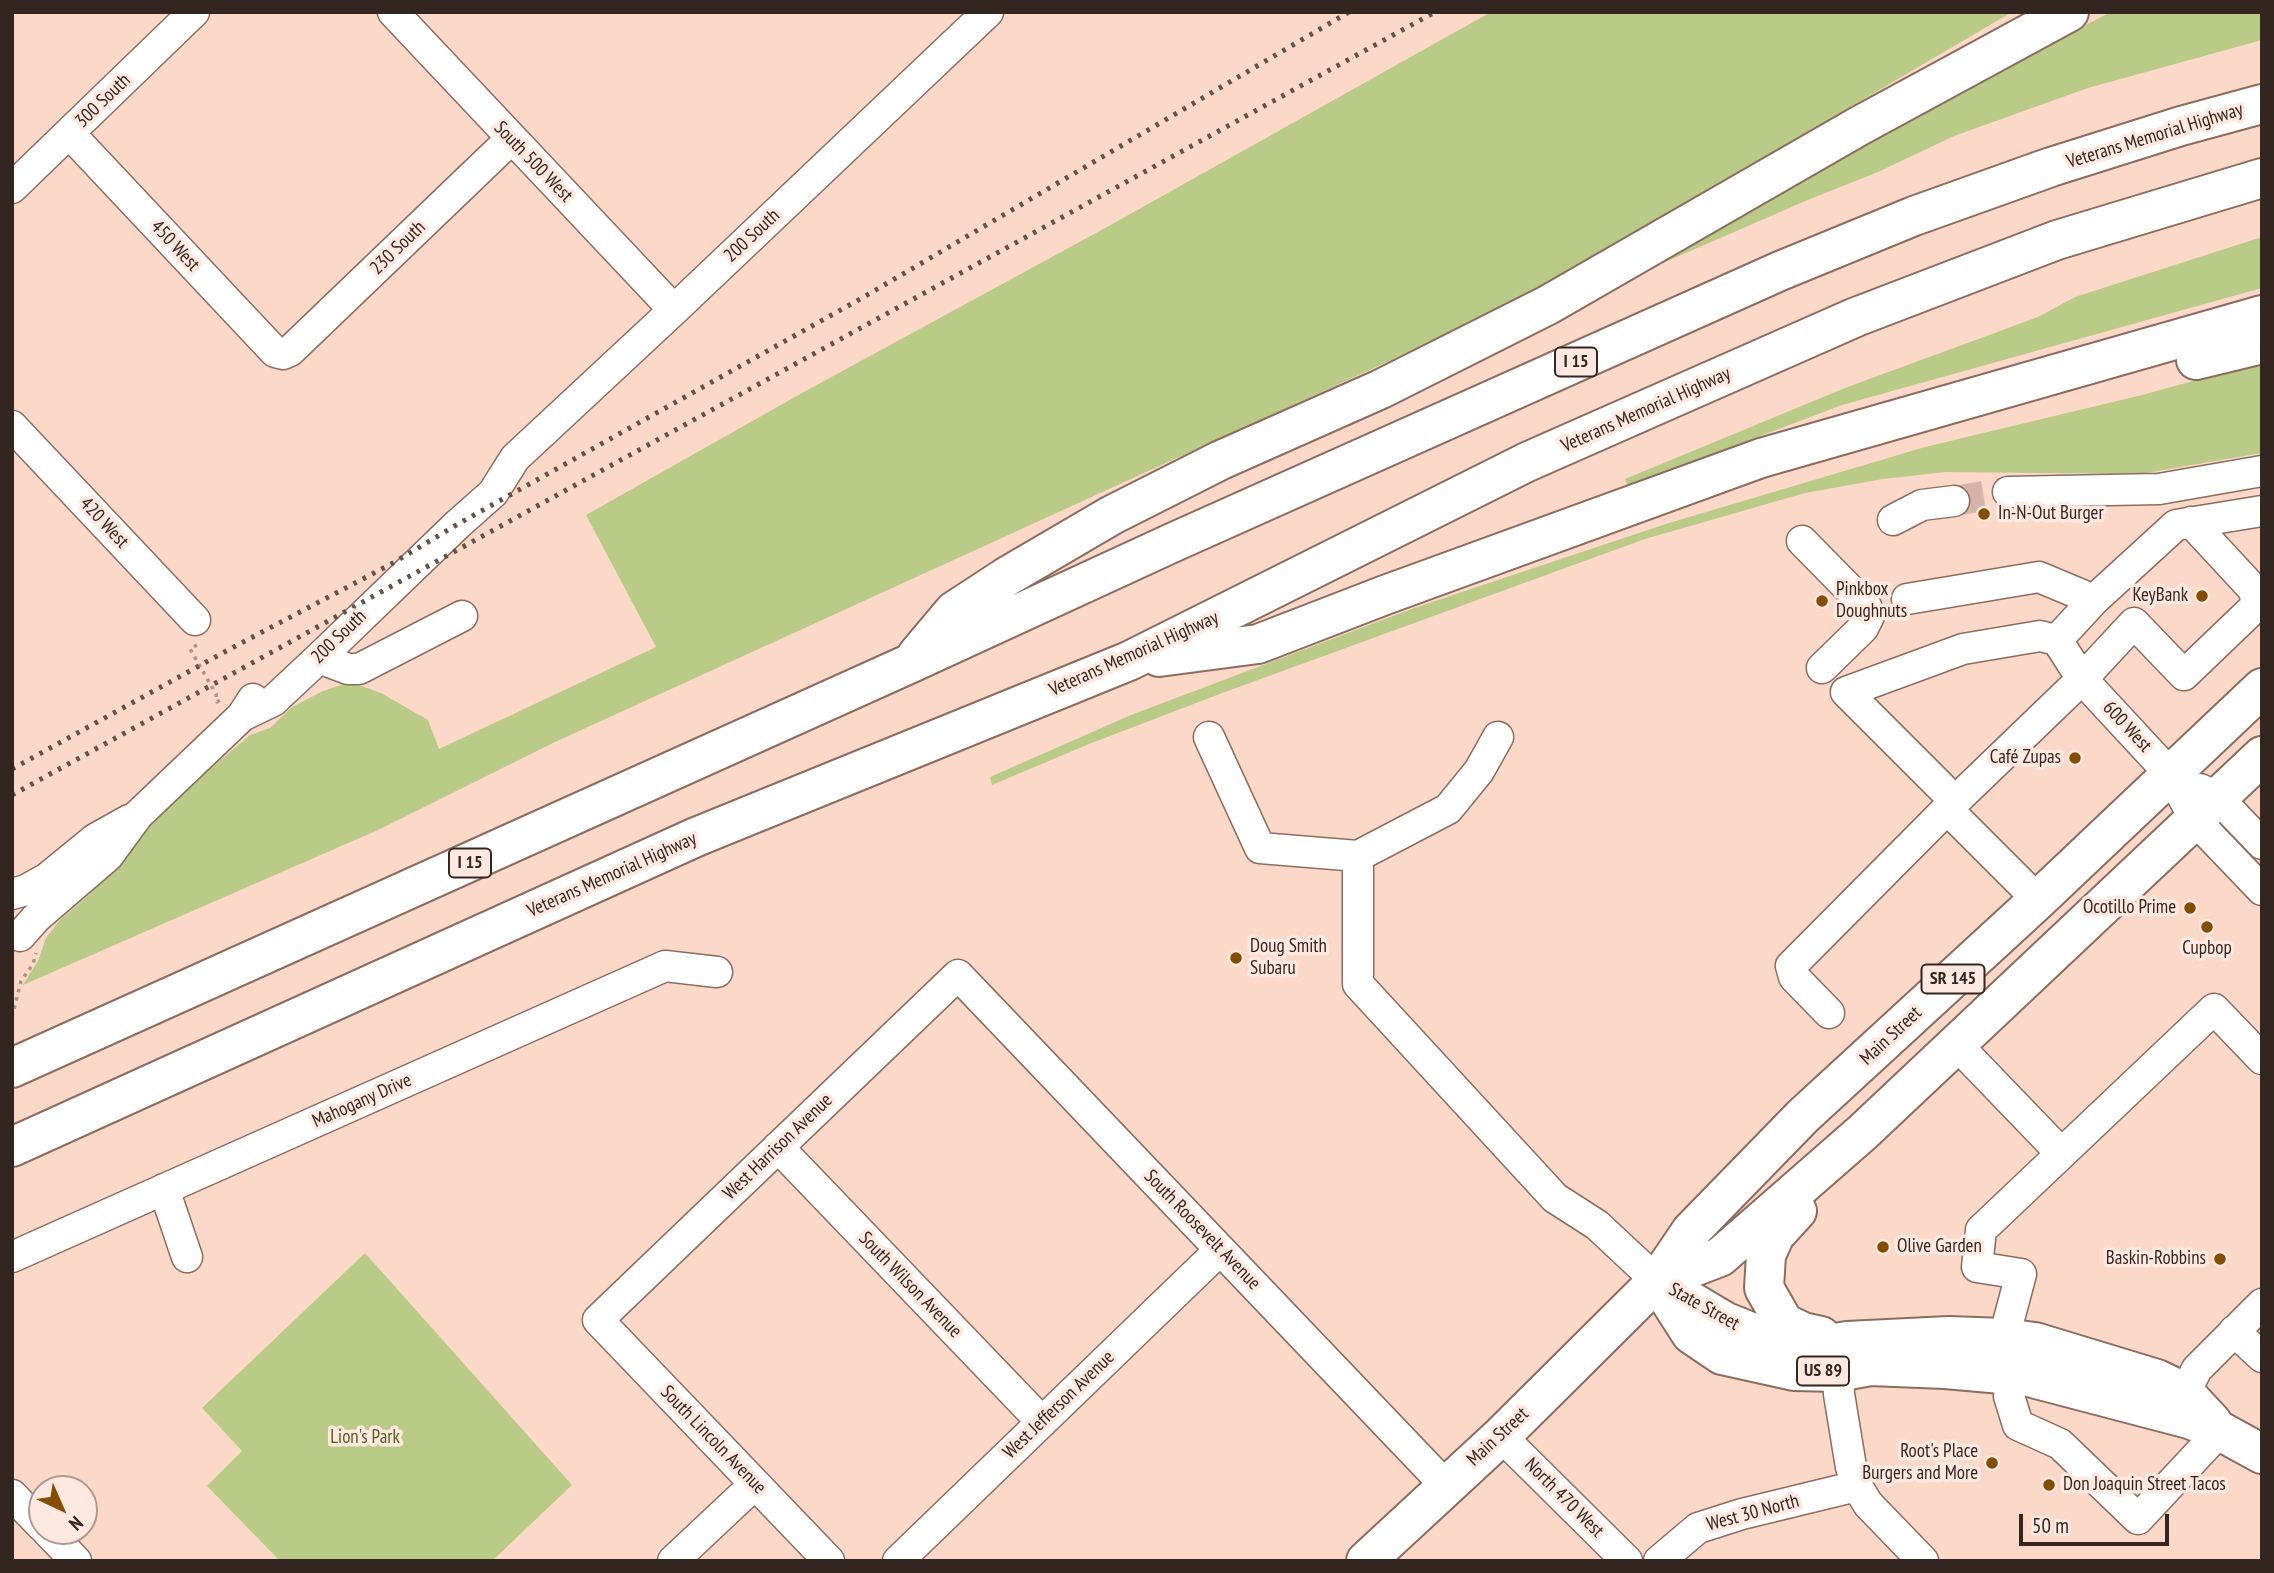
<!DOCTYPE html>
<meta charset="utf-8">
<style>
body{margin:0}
#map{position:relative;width:2274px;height:1573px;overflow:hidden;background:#fcd8c9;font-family:"PT Sans Narrow",sans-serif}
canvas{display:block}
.frame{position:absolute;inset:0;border:14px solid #332620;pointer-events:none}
.north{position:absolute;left:28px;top:1475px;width:70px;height:70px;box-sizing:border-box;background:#ffe8df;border:2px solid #ad9a93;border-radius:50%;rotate:136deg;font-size:19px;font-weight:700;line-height:28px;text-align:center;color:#332620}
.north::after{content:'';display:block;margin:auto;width:24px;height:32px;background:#854d00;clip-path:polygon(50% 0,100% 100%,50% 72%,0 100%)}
.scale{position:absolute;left:2019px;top:1514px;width:150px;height:32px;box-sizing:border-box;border:4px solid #332620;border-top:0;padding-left:9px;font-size:21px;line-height:24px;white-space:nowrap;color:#332620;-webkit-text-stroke:5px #ffe8df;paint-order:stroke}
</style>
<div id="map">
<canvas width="2274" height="1573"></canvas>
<div class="frame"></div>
<div class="north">N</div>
<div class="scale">50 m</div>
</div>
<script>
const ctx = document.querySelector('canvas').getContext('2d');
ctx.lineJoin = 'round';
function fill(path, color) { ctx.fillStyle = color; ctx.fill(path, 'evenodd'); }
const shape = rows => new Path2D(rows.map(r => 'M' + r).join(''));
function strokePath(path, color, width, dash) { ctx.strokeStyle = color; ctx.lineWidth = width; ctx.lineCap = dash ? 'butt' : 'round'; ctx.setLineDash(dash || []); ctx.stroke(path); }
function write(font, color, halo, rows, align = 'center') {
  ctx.font = font + ' "PT Sans Narrow",sans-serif'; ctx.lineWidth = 7; ctx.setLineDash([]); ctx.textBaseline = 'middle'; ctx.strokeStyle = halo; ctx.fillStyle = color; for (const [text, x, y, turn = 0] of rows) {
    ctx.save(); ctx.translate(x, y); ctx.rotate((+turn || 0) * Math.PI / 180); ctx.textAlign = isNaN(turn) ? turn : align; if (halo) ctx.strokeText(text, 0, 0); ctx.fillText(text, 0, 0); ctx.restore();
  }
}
fill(shape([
 [1491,12,2012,12,1600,254,1501,310,555,742,378,830,23,985,38,961,46,938,59,921,91,893,89,883,196,781,250,735,270,728,292,707,323,691,350,682,381,693,428,720,439,749,656,647,586,515,802,393,1107,227],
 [2111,12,2262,12,2262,40,2088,88,1954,136,1878,172,1810,199,1649,269,1649,266,1935,102],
 [2262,237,2262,288,1842,405,1628,486,1625,479,1845,388,2038,317,2075,297],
 [2262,362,2262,453,2140,474,1945,472,1883,479,1805,493,1645,539,1225,692,1089,744,992,785,990,777,1131,715,1414,608,1669,523,1925,447,2142,395],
 [365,1253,572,1485,492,1561,280,1561,207,1486,242,1451,202,1408]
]), '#b9cb87');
strokePath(shape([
 [1954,501,2008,492]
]), '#d4b4a7', 30, [30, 15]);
const minor = shape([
 [393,12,674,310],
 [70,134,275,352,283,354,290,351,511,139],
 [12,188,194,12],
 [12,426,195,620],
 [2008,492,2159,489,2262,471],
 [1893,520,1922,505,1954,501],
 [1802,541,1866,606,1869,616,1863,628,1822,668],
 [1907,599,2039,577,2094,600,2057,640],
 [2094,600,2176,525,2262,511],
 [319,658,348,669,359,669,462,616],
 [242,716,273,701,319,658,458,524,493,493,515,458,674,310,988,12],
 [1209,737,1260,848,1358,856,1358,984,1555,1198,1597,1225,1657,1281],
 [2200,789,2218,798,2262,844],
 [1955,801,1846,692,1963,649,2040,636,2057,640,2082,679,2171,775,2195,820,2262,890],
 [1947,809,2082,679,2134,623,2184,675,2257,605,2254,590,2191,522],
 [1358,856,1448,809,1479,771,1498,737],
 [12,894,26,890,46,879,95,839,129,820],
 [20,936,36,918,108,856,138,815,242,716,253,699],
 [1829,1013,1794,977,1791,966,1947,809,2038,900],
 [1957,1045,2061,1153],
 [778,1147,1042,1422],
 [164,1189,187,1257],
 [12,1257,665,966,717,972],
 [2234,1331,2262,1357],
 [2004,1338,2021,1274,1977,1267,1981,1230,2214,1009,2262,1059],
 [1838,1372,1839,1394,1851,1467,1857,1486,1868,1504,1923,1561],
 [2011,1374,2009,1396,2018,1425,2060,1444,2138,1519,2220,1431],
 [2175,1411,2197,1369,2262,1304],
 [1501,1436,1627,1561],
 [12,1495,42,1526],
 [47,1531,76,1561],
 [673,1561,755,1484],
 [829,1561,598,1320,958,975,1446,1486],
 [898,1561,1220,1250],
 [1659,1561,1698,1528,1742,1514,1857,1486]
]);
const major = shape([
 [1797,1211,1775,1235,1766,1255,1764,1288,1784,1323,1803,1332,1821,1336],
 [1657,1281,1720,1257,1863,1132,2262,756],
 [1657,1281,1691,1334,1722,1355,1794,1371,1838,1372,1870,1366,1945,1369,2025,1376,2189,1419,2220,1431,2262,1454],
 [1662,1284,1726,1322,1776,1342,1809,1347,1847,1341,1949,1336,2004,1338,2035,1342,2157,1379,2184,1392,2212,1422],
 [1366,1561,1501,1436,1657,1281,1691,1231,1803,1116,2038,900,2262,688]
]);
const highway = shape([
 [2196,360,2262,344],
 [917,655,954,611,1006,577,1112,515,1221,460,1381,389,1548,305,1859,126,2069,12],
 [1159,657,1258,644,1385,595,1761,458,2262,315],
 [12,1068,909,664,1174,542,1780,271,1914,216,2051,167,2181,126,2262,104],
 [12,1147,696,837,1129,661,1527,462,1856,317,2057,240,2262,178]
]);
strokePath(minor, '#8c6c5f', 33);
strokePath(major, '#8c6c5f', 42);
strokePath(highway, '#8c6c5f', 42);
strokePath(shape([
 [197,645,190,649,216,694,217,702,223,698],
 [12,1017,21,981,33,964,36,953]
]), '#b09589', 3.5, [3.5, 5]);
strokePath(minor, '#fff', 30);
strokePath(major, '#fff', 38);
strokePath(highway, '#fff', 38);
strokePath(shape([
 [12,769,228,650,393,563,458,524,862,298,1349,12],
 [12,795,1435,12]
]), '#645149', 5, [3.5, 7]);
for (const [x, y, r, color] of [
 [1984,514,7,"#854d00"],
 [2202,596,7,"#854d00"],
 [1822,601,7,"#854d00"],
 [2075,758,7,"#854d00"],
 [2190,908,7,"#854d00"],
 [2207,927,7,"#854d00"],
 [1236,958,7,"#854d00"],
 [1883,1247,7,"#854d00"],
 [2220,1259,7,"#854d00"],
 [1992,1463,7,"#854d00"],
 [2049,1485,7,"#854d00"]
]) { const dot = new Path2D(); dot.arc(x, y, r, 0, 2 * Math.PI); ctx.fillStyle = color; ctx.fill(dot); strokePath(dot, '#ffe8df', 2.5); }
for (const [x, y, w] of [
 [1576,362,42],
 [470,863,42],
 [1953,979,63],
 [1823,1371,52]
]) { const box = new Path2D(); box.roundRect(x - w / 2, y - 14.5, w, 29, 5); ctx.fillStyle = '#ffe8df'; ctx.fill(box); strokePath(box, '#332620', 2); }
write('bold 18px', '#332620', null, [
 ["I 15",1576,362],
 ["I 15",470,863],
 ["SR 145",1953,979],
 ["US 89",1823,1371]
]);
write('19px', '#332620', '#ffe8df', [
 ["300 South",103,101,-44],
 ["Veterans Memorial Highway",2155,136,-17],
 ["South 500 West",533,162,46],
 ["200 South",752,236,-43],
 ["450 West",175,246,47],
 ["230 South",398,248,-44],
 ["Veterans Memorial Highway",1646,410,-24],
 ["420 West",104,523,47],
 ["200 South",339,637,-44],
 ["Veterans Memorial Highway",1134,654,-24],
 ["600 West",2127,727,47],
 ["Veterans Memorial Highway",612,875,-24],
 ["Main Street",1891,1036,-43],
 ["Mahogany Drive",362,1101,-24],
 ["West Harrison Avenue",778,1147,-44],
 ["South Roosevelt Avenue",1202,1230,46],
 ["South Wilson Avenue",910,1285,46],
 ["State Street",1704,1307,29],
 ["West Jefferson Avenue",1059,1405,-44],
 ["Main Street",1498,1437,-43],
 ["South Lincoln Avenue",713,1440,46],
 ["North 470 West",1564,1498,45],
 ["West 30 North",1753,1513,-15]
]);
write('19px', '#332620', '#ffe8df', [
 ["In-N-Out Burger",1998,514],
 ["Pinkbox",1836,590],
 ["Doughnuts",1836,612],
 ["KeyBank",2188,596,"right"],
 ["Café Zupas",2061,758,"right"],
 ["Ocotillo Prime",2176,908,"right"],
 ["Doug Smith",1250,947],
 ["Subaru",1250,969],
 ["Cupbop",2207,949,"center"],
 ["Olive Garden",1897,1247],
 ["Baskin-Robbins",2206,1259,"right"],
 ["Root's Place",1978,1452,"right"],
 ["Burgers and More",1978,1474,"right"],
 ["Don Joaquin Street Tacos",2063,1485]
], 'left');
write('19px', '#525f24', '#ffe8df', [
 ["Lion's Park",365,1438]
]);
</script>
